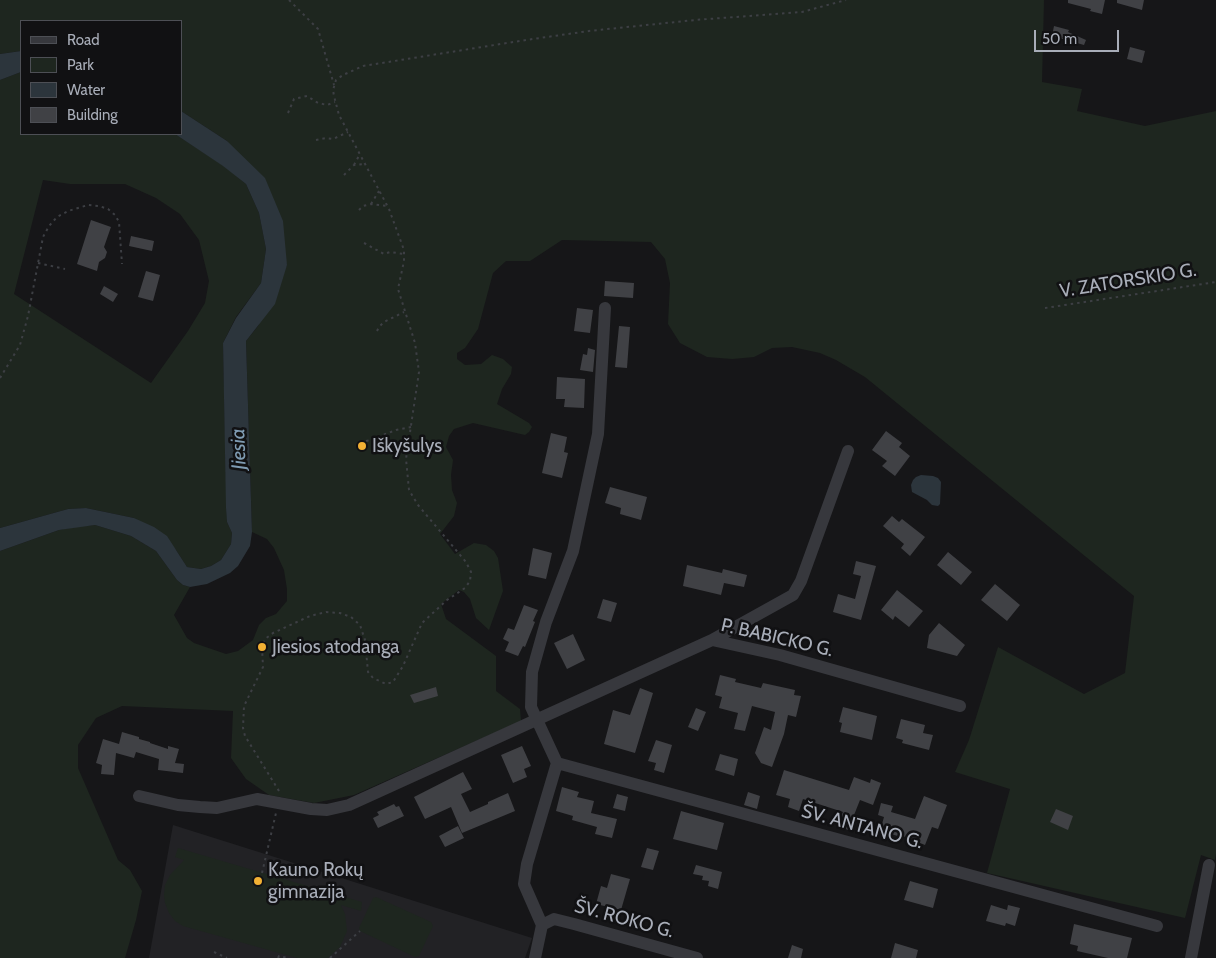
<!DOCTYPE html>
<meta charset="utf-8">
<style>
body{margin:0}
#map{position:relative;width:1216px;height:958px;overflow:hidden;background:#161618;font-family:Cabin,sans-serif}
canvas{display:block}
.legend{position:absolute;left:20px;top:20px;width:162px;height:115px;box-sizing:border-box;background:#111113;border:1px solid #4d4f55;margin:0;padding:6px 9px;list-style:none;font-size:15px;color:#a8adb8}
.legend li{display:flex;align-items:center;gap:10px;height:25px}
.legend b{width:25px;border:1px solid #4d4f55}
.scale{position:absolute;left:1034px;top:30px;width:85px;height:22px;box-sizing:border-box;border:2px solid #a8adb8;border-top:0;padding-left:6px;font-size:15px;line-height:18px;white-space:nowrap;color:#a8adb8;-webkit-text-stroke:4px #111113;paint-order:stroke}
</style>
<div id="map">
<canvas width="1216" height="958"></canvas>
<ul class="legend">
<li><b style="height:6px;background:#37383d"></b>Road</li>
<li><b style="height:14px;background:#1e261f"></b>Park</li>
<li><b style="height:14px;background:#2c353c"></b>Water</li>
<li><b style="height:14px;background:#404145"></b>Building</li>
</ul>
<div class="scale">50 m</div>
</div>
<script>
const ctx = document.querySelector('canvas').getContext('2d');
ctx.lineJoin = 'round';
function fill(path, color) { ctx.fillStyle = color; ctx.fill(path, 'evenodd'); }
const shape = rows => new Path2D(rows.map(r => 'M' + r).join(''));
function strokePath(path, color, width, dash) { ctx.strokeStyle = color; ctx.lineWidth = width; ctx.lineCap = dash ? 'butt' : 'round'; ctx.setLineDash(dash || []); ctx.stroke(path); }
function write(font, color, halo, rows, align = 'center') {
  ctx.font = font + ' Cabin,sans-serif'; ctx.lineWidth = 5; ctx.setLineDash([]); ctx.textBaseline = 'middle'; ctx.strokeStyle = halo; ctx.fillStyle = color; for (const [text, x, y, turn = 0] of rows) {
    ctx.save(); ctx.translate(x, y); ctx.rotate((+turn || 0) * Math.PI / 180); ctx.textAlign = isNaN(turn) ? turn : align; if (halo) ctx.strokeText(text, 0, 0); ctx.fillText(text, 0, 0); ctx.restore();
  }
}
fill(shape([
 [173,825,532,938,525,958,149,958]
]), '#222225');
fill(shape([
 [0,0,1044,0,1042,82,1082,89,1077,111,1145,126,1216,111,1216,854,1215,860,1201,855,1185,918,987,873,1010,789,955,772,969,740,998,647,1084,694,1125,673,1134,596,865,377,836,360,820,353,792,347,772,348,754,357,732,359,707,357,680,343,668,324,670,283,665,259,651,242,562,240,530,261,506,261,493,273,478,329,465,348,457,353,457,359,465,365,481,364,492,355,503,359,512,367,511,374,502,389,497,404,529,423,532,427,529,432,525,435,473,423,454,429,449,436,446,447,453,460,451,475,452,490,457,503,454,516,440,534,455,554,474,543,486,545,494,551,498,558,503,591,489,630,476,618,470,599,464,592,459,590,441,604,446,619,496,656,496,691,520,709,521,721,354,795,314,803,269,795,246,779,231,758,233,711,122,706,96,718,78,745,78,768,118,860,130,870,142,891,136,920,125,958,0,958,0,551,59,530,80,526,95,525,131,536,156,551,177,580,183,585,190,587,174,615,187,638,194,643,226,654,238,651,253,640,259,625,266,618,276,614,287,601,287,589,284,570,274,548,267,539,252,532,246,341,258,326,287,265,227,141,181,111,181,21,21,21,21,51,0,54],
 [21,72,21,134,175,134,224,166,246,184,259,213,266,249,261,283,236,317,223,343,227,522,232,533,231,544,221,560,211,566,201,569,187,567,176,550,134,518,86,508,68,509,0,528,0,80],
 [43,180,70,184,125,184,156,198,180,214,199,240,209,281,205,303,188,331,151,383,14,294],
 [178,848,362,902,361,911,341,905,345,914,347,931,340,947,328,958,297,958,183,926,175,921,169,913,165,903,164,895,165,885,170,875,184,860,175,857],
 [376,897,431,922,433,926,419,956,415,957,360,931,359,928,373,898]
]), '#1e261f');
fill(shape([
 [21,51,21,72,0,80,0,54],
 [181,111,227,141,265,178,283,221,287,265,275,304,246,341,252,532,250,546,238,566,230,573,207,584,190,587,183,585,177,580,156,551,131,536,95,525,59,530,0,551,0,528,68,509,86,508,134,518,154,527,167,536,187,567,201,569,211,566,221,560,231,544,232,533,227,522,226,508,223,343,236,318,261,283,266,249,259,213,246,184,223,166,175,134,181,134],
 [921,475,933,476,938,478,941,482,940,504,938,506,932,505,927,500,912,492,911,485,913,480,916,477]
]), '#2c353c');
fill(shape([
 [1068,0,1105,0,1102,14,1090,11,1091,9,1068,3],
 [1117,0,1144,0,1142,10,1117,3],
 [1054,26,1069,30,1068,32,1086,40,1084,45,1052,36],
 [1130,47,1145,51,1142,63,1127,59],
 [91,220,111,227,104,247,107,252,105,258,99,262,97,271,77,264],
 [131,236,154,241,152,251,129,246],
 [146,271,160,275,153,301,138,297],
 [605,281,634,283,633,298,604,296],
 [104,286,118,294,113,302,100,294],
 [577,308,593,310,590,333,574,331],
 [619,326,630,327,627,368,615,367],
 [588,348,595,350,593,372,580,370,583,354,587,355],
 [557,377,585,379,584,408,564,407,565,399,556,399],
 [886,431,902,443,899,447,910,456,895,476,882,466,887,461,872,450],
 [551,433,567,437,564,452,568,453,562,478,542,473],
 [610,487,647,497,641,520,620,514,621,508,605,503],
 [892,516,899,522,902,519,925,537,910,556,901,548,904,544,883,526],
 [533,548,552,553,546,579,528,575],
 [948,552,972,572,961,585,937,565],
 [856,561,876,566,861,620,833,612,838,594,855,599,861,576,853,574],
 [687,565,722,573,723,569,747,575,744,587,724,583,721,595,683,586],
 [995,584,1020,605,1007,621,981,600],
 [897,590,923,611,909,627,895,616,893,620,881,610],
 [603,599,617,603,611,622,597,618],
 [524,605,538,610,533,621,535,622,525,647,523,646,518,656,505,651,509,642,503,639,508,628,514,630],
 [939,623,965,645,957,656,927,648,929,635],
 [573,634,585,660,567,669,554,643],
 [720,675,736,679,735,682,761,688,763,683,795,690,794,695,801,696,796,717,788,715,784,734,772,767,761,763,755,753,764,727,771,730,775,712,752,706,745,731,734,729,738,713,719,708,722,697,715,695],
 [436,687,438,696,414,703,410,695],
 [640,688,653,693,635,753,604,744,613,710,630,715],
 [843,707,877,716,872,740,840,732,842,723,839,722],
 [696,708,706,712,698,731,688,727],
 [901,719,925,725,923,733,933,735,929,750,902,743,903,740,896,738],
 [122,732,139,737,139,739,150,742,150,743,168,749,168,746,179,749,175,763,184,764,183,773,158,770,159,759,136,752,134,758,116,753,114,775,101,774,102,765,96,763,103,739,119,744],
 [656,740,672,745,664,773,654,770,656,763,648,761],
 [522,746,531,766,524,769,527,777,513,783,501,755],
 [720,754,738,759,734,776,715,770],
 [784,770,849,790,854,777,870,783,871,779,881,783,873,805,860,800,848,830,837,825,843,812,803,799,799,811,788,807,790,799,776,795],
 [463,772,472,789,461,794,470,812,488,804,488,802,508,793,515,811,462,833,451,807,425,819,414,797],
 [562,787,579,792,577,797,594,801,591,813,617,819,612,838,595,834,597,827,572,820,573,816,556,811],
 [748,792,760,796,757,809,744,805],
 [617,794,628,797,625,811,613,808],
 [924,796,947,805,938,829,932,827,925,845,898,834,898,836,880,831,884,817,878,815,881,803,893,806,891,812,915,819],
 [394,804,396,807,399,806,404,816,378,828,373,818,379,815,377,812],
 [1056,809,1073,816,1068,830,1050,822],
 [681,811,724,823,717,850,673,839],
 [458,826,464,838,445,847,439,836],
 [647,848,659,851,653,870,641,867],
 [696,865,722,872,718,889,708,886,709,881,702,880,703,876,693,874],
 [611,874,630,879,621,910,596,904,601,886,607,888],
 [910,881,938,889,933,908,904,900],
 [991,905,1007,910,1008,905,1020,908,1015,926,1006,923,1005,926,986,921],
 [1074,924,1132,938,1127,958,1108,958,1077,951,1078,946,1070,944],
 [895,943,918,950,916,958,891,958],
 [792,945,803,949,801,958,788,958]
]), '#404145');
strokePath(shape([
 [289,0,318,29,334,85],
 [288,113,294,99,307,96,318,103,327,105,335,102],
 [316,140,326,138,333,139,348,132],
 [354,165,360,154],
 [344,175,354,165,366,164],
 [371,204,379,191],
 [359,210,363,206,371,204,388,206],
 [364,243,384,254,390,252,404,254],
 [38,263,65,269],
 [1045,308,1216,282],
 [377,331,379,327,384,322,404,312],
 [0,378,20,345,28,316,43,237,49,226,57,217,68,211,88,205,99,206,108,209,115,215,119,222,122,264],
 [379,439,383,435,396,430,411,427],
 [362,446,366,441,379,439,391,448,407,451],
 [279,791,245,736,243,728,244,706,263,667,262,647,265,639,273,633,310,616,326,612,340,613,351,617,360,625,365,640,368,672,373,678,386,684,393,682,403,666,422,623,447,600,465,588,470,581,471,572,466,562,418,505,409,490,406,459,419,372,415,343,398,289,404,261,404,250,389,209,339,115,334,96,333,90,336,80,343,75,363,66,526,40,589,31,695,20,802,12,846,0],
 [262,873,276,813],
 [214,952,227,958],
 [278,958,279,956,288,958],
 [330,958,360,931]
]), '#3d3f44', 2, [2.5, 4]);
strokePath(shape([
 [712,640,793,595,801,581,848,451],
 [557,763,1157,926],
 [139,796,178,805,200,807,217,808,257,799,311,809,327,810,349,805,712,640,780,655,960,706],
 [542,925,554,919,574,924,697,958],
 [535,958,542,925,524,884,527,864,557,763,531,707,532,672,546,622,573,551,598,434,605,308],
 [1191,958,1209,865]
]), '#37383d', 12);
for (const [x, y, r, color] of [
 [362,446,5,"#f2b134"],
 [262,647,5,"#f2b134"],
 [258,881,5,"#f2b134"]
]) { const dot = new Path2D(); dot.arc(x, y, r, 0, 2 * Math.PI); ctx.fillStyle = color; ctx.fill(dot); strokePath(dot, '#111113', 2); }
write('19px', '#a8adb8', '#111113', [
 ["V. ZATORSKIO G.",1128,281,-9],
 ["P. BABICKO G.",777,638,13],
 ["ŠV. ANTANO G.",862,827,15],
 ["ŠV. ROKO G.",624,919,15]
]);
write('19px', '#a8adb8', '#111113', [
 ["Iškyšulys",372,446],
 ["Jiesios atodanga",272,647],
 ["Kauno Rokų",268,870],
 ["gimnazija",268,892]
], 'left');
write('italic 20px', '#7f9bb3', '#111113', [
 ["Jiesia",239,449,-92]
]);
</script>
